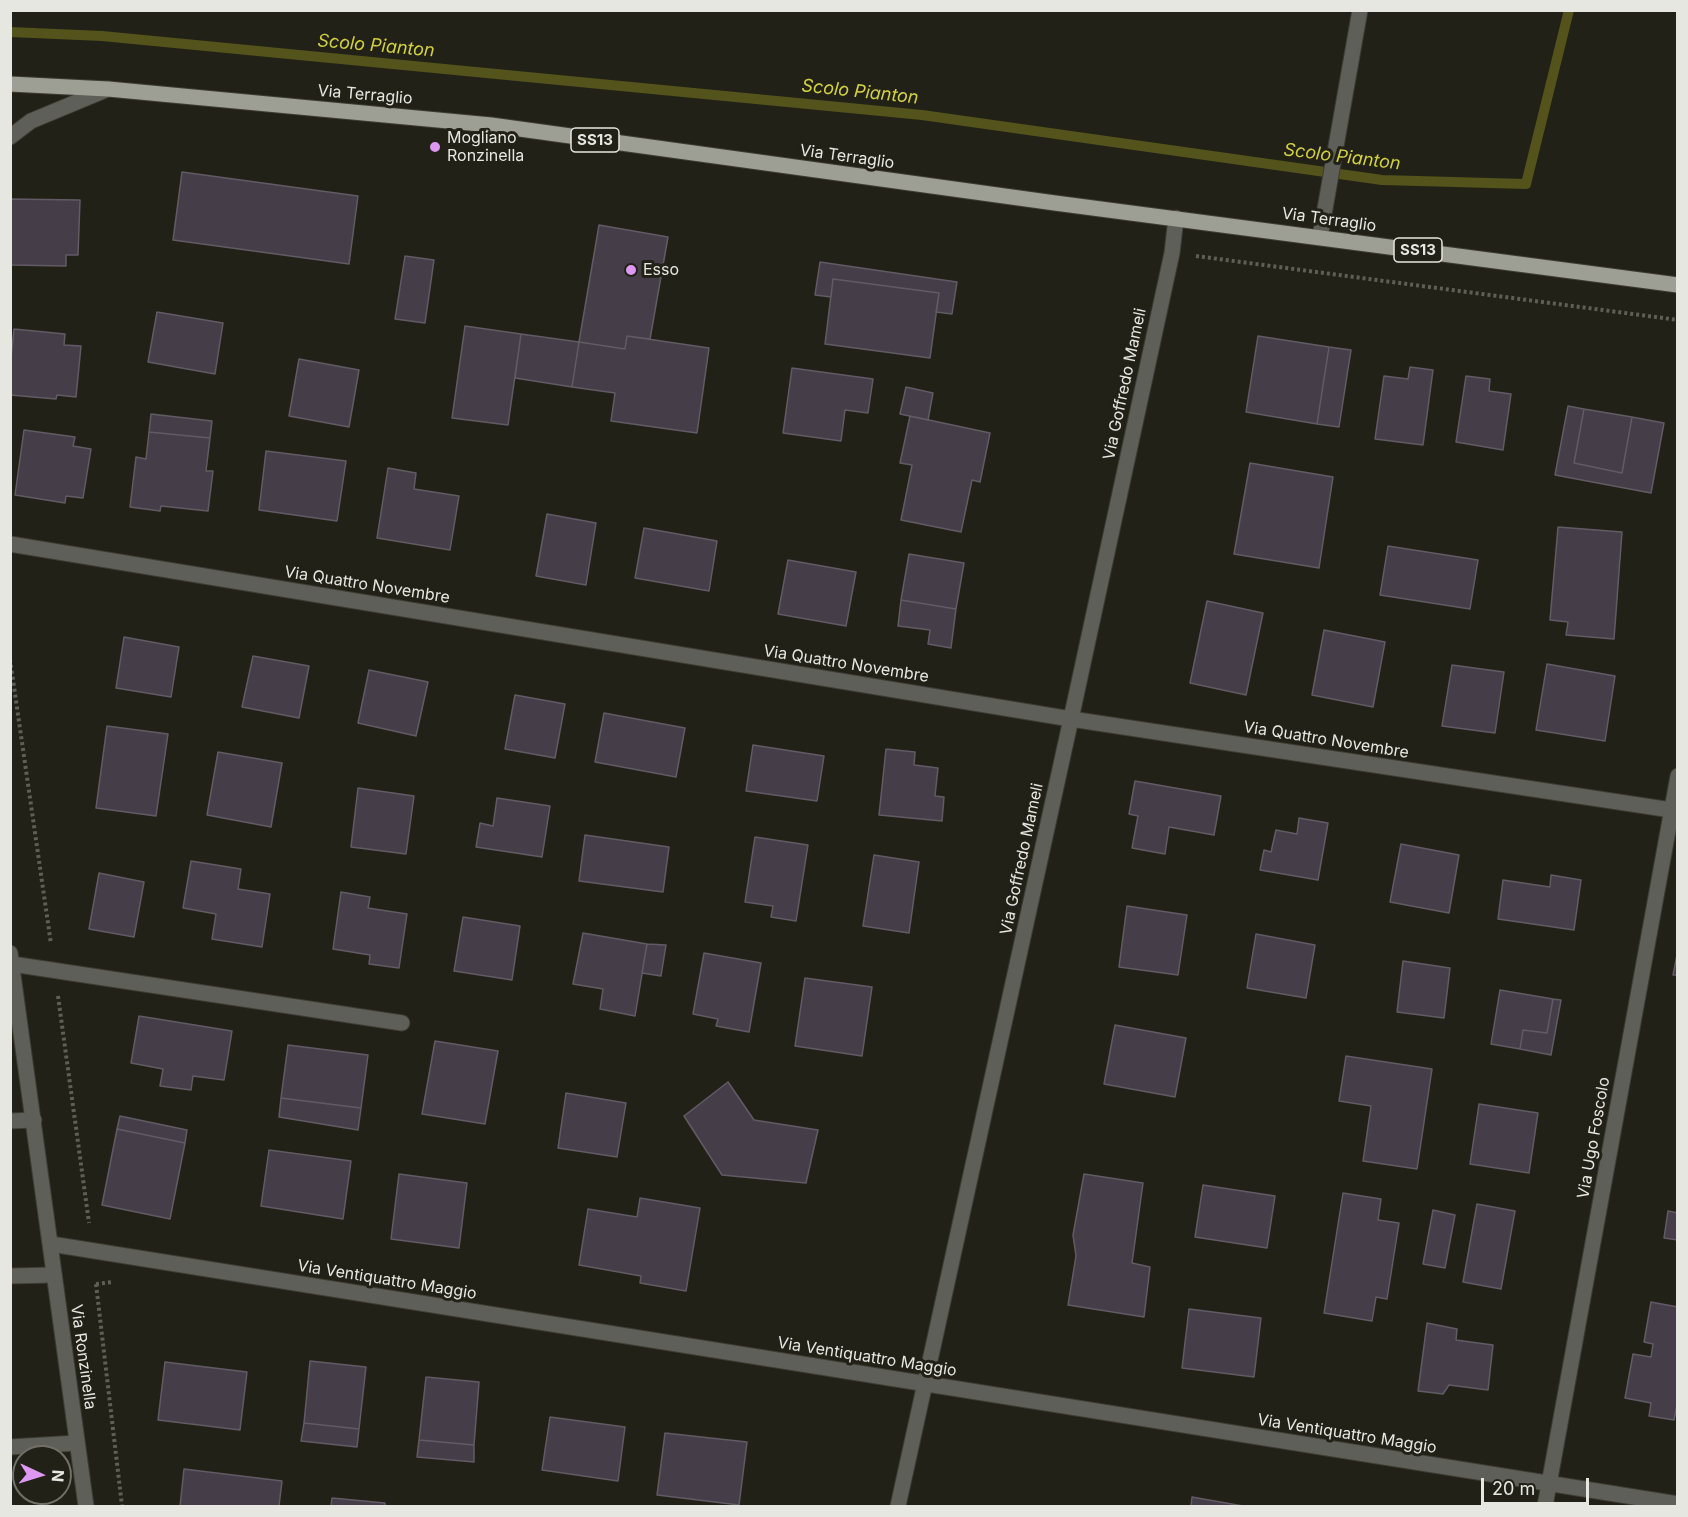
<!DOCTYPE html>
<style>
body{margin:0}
#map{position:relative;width:1688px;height:1517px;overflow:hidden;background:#212117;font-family:Inter,sans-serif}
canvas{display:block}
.frame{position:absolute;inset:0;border:12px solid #e7e7e1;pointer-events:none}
.north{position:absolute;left:12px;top:1445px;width:60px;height:60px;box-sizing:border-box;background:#212117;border:2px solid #707068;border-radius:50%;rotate:94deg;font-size:16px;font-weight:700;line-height:24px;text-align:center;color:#e7e7e1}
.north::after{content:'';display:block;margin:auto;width:21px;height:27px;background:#de98f3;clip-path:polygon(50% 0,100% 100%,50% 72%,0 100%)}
.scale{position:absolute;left:1481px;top:1478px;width:108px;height:27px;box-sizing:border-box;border:3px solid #e7e7e1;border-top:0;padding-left:8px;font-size:18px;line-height:21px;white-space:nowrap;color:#e7e7e1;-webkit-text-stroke:4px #212117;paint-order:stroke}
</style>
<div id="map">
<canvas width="1688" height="1517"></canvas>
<div class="frame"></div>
<div class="north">N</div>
<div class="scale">20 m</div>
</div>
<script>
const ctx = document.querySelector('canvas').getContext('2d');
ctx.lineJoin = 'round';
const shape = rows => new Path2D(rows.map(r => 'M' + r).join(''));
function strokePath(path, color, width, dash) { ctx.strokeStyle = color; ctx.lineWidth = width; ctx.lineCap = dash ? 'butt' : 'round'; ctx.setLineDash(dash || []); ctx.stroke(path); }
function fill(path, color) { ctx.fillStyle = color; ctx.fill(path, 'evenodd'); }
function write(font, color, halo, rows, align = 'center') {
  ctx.font = font + ' Inter,sans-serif'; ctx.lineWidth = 6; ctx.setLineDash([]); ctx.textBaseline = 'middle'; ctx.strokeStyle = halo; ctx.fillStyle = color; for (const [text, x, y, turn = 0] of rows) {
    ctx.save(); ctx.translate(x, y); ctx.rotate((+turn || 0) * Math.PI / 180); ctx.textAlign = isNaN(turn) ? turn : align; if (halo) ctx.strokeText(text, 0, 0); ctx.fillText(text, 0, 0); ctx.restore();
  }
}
strokePath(shape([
 [10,32,102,36,922,115,1382,180,1526,184,1569,10]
]), '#54531b', 10);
const building = shape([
 [182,172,358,196,349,264,173,240,182,172],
 [10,199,80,200,78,255,66,255,66,266,10,265,10,199],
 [599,225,668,237,650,339,627,336,625,349,579,342,599,225],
 [405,256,434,260,425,323,395,319,405,256],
 [820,262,957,282,952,314,936,312,939,293,833,279,831,297,815,295,820,262],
 [833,279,939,293,930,358,825,344,833,279],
 [157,312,223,323,215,374,148,362,157,312],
 [465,326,521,334,508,425,452,418,465,326],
 [14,329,65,334,64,345,81,346,76,397,57,395,56,399,10,395,10,368,14,329],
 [521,334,579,342,572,387,515,378,521,334],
 [627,336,709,348,697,433,611,421,615,393,572,387,579,342,625,349,627,336],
 [1258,336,1329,347,1317,424,1246,412,1258,336],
 [1329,347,1351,350,1339,427,1317,424,1329,347],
 [299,359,359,370,349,427,289,416,299,359],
 [1410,367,1433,370,1423,445,1375,439,1384,376,1408,379,1410,367],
 [792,368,873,379,868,413,845,410,841,441,783,433,792,368],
 [1466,376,1490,379,1489,391,1511,394,1503,450,1456,442,1466,376],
 [906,387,933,393,928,420,900,414,906,387],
 [1568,406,1584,409,1574,463,1622,473,1632,417,1664,423,1651,493,1555,475,1568,406],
 [1584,409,1632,417,1622,473,1574,463,1584,409],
 [151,414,212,421,210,438,149,432,151,414],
 [910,416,990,433,980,482,972,480,961,532,901,520,912,465,900,463,910,416],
 [24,430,75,437,73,446,91,449,83,498,66,496,65,503,15,495,24,430],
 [149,432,210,438,206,471,213,471,208,511,161,506,160,511,130,507,136,457,146,459,149,432],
 [266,451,346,461,337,521,259,510,266,451],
 [1250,463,1333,477,1319,568,1234,554,1250,463],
 [388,468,416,473,414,489,459,496,450,550,377,538,388,468],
 [547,514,596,523,586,585,536,576,547,514],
 [1558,527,1622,532,1614,639,1566,635,1568,622,1550,620,1558,527],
 [644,528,717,541,709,591,635,578,644,528],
 [1388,546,1478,560,1470,609,1380,595,1388,546],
 [909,554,964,563,956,609,901,600,909,554],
 [788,560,856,572,846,626,778,614,788,560],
 [901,600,956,609,951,648,928,644,930,630,898,626,901,600],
 [1207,601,1263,613,1246,695,1190,683,1207,601],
 [1324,630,1385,642,1373,707,1312,695,1324,630],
 [124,637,179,647,171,697,116,688,124,637],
 [253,656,309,666,299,718,242,707,253,656],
 [1547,664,1615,676,1605,741,1536,730,1547,664],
 [1452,665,1504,672,1495,733,1442,726,1452,665],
 [369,670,428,682,416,736,358,723,369,670],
 [515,695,565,704,555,758,505,749,515,695],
 [604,713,685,728,676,777,595,762,604,713],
 [107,726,168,734,156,816,96,808,107,726],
 [753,745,824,756,817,801,746,791,753,745],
 [886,749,915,752,914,765,938,768,935,796,944,797,942,821,879,815,886,749],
 [218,752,282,763,271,827,207,815,218,752],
 [1135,781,1221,796,1214,835,1169,827,1165,854,1132,848,1138,816,1129,814,1135,781],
 [358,788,414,796,406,854,351,847,358,788],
 [497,798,550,806,542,857,476,847,480,823,493,826,497,798],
 [1299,818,1328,823,1318,880,1260,870,1264,850,1271,852,1276,830,1297,834,1299,818],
 [585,835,669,847,663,892,579,881,585,835],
 [755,837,808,845,796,921,771,917,773,906,745,902,755,837],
 [1401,844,1459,855,1449,913,1390,902,1401,844],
 [874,855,919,862,909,933,863,926,874,855],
 [191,861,241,869,238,889,270,894,262,947,212,939,216,914,183,908,191,861],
 [99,873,144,882,134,937,89,929,99,873],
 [1551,875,1581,880,1574,930,1498,919,1503,880,1550,887,1551,875],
 [341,892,370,897,368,908,407,914,399,968,369,964,370,955,333,949,341,892],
 [1127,906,1187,915,1178,975,1119,967,1127,906],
 [463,917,520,926,512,980,454,971,463,917],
 [583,933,647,944,635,1016,600,1009,603,989,573,984,583,933],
 [1256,934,1315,945,1306,998,1247,988,1256,934],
 [647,944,666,945,661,976,642,973,647,944],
 [1678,950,1678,975,1673,975,1678,950],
 [704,953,761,963,749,1032,716,1026,718,1019,693,1014,704,953],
 [1403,961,1450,968,1444,1018,1397,1012,1403,961],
 [805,978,872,987,862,1056,795,1046,805,978],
 [1500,990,1553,999,1547,1033,1523,1030,1520,1049,1491,1044,1500,990],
 [1553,999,1561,1000,1551,1055,1520,1049,1523,1030,1547,1033,1553,999],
 [139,1016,232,1031,224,1080,193,1076,191,1090,160,1086,163,1069,131,1063,139,1016],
 [1115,1025,1186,1038,1175,1097,1104,1084,1115,1025],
 [435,1041,498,1051,485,1124,422,1114,435,1041],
 [288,1045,368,1055,361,1108,281,1098,288,1045],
 [1346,1056,1432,1069,1417,1169,1363,1161,1371,1106,1339,1101,1346,1056],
 [728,1082,754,1120,818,1130,806,1183,722,1175,684,1116,728,1082],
 [566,1093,626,1103,617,1157,558,1148,566,1093],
 [281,1098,361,1108,358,1130,279,1117,281,1098],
 [1479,1104,1538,1113,1529,1173,1470,1164,1479,1104],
 [120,1116,187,1130,185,1143,117,1129,120,1116],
 [117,1129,185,1143,170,1219,102,1205,117,1129],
 [269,1150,351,1161,343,1219,261,1206,269,1150],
 [399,1174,467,1183,459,1248,391,1239,399,1174],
 [1084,1174,1143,1183,1132,1263,1150,1267,1144,1317,1068,1305,1076,1256,1073,1235,1084,1174],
 [1203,1185,1275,1196,1267,1248,1195,1237,1203,1185],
 [1343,1193,1381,1199,1378,1220,1399,1223,1387,1299,1376,1297,1372,1321,1324,1313,1343,1193],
 [640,1198,700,1208,686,1291,640,1283,641,1276,579,1265,588,1209,637,1217,640,1198],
 [1477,1204,1515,1211,1501,1289,1463,1282,1477,1204],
 [1433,1210,1455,1215,1445,1268,1423,1264,1433,1210],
 [1668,1211,1678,1213,1678,1240,1664,1238,1668,1211],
 [1651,1302,1678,1307,1678,1400,1674,1420,1649,1416,1651,1403,1625,1398,1633,1354,1651,1357,1653,1344,1644,1342,1651,1302],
 [1189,1309,1261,1318,1254,1377,1182,1368,1189,1309],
 [1427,1323,1457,1329,1456,1340,1493,1345,1488,1390,1449,1385,1443,1394,1418,1391,1427,1323],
 [310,1361,366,1367,359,1429,304,1423,310,1361],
 [165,1362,247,1372,240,1430,158,1420,165,1362],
 [426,1377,479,1382,474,1445,419,1440,426,1377],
 [550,1417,625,1427,618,1481,542,1470,550,1417],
 [304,1423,359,1429,357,1447,301,1441,304,1423],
 [665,1433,747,1442,739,1505,657,1495,665,1433],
 [419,1440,474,1445,474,1462,417,1457,419,1440],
 [184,1469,282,1481,279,1506,180,1506,184,1469],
 [1192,1497,1243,1506,1191,1506,1192,1497],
 [332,1498,385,1503,385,1506,331,1506,332,1498]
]);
fill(building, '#453e48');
strokePath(building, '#625b65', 1.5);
const service = shape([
 [1320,237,1360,10],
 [12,964,402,1023]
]);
const minor = shape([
 [10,544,1071,719,1678,811],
 [10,1121,34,1120],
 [51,1244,1678,1504],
 [10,1276,54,1275],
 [10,1447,77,1443],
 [898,1506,1071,719,1172,253,1176,218],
 [1545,1506,1678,776]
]);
const tertiary = shape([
 [10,137,31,121,108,89],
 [10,953,86,1506]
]);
const primary = shape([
 [10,84,108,89,491,125,1055,203,1678,285]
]);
strokePath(service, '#3d3d33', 17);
strokePath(minor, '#3d3d33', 17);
strokePath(tertiary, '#3d3d33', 17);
strokePath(primary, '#3d3d33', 17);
strokePath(shape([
 [1196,256,1678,320],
 [10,659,51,944],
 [58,996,89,1223],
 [96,1284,113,1282],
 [96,1284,122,1506]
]), '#5f5f57', 4, [3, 3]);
strokePath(service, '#5f5f5a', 15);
strokePath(minor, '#5f5f5a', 15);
strokePath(tertiary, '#5f5f5a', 15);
strokePath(primary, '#9e9f94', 15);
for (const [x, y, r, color] of [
 [435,147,6,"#de98f3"],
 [631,270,6,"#de98f3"]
]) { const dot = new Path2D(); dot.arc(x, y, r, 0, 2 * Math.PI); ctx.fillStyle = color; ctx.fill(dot); strokePath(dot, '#212117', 2); }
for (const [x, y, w] of [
 [595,140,48],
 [1418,250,48]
]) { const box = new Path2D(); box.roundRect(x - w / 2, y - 12, w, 24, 4.5); ctx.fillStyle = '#212117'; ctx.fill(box); strokePath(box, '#e7e7e1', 1.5); }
write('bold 15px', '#e7e7e1', null, [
 ["SS13",595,140],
 ["SS13",1418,250]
]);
write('16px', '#e7e7e1', '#212117', [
 ["Via Terraglio",365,95,5],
 ["Via Terraglio",847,157,8],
 ["Via Terraglio",1329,220,8],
 ["Via Goffredo Mameli",1125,384,-78],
 ["Via Quattro Novembre",367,585,9],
 ["Via Quattro Novembre",846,664,9],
 ["Via Quattro Novembre",1326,740,9],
 ["Via Goffredo Mameli",1022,859,-78],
 ["Via Ugo Foscolo",1594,1138,-80],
 ["Via Ventiquattro Maggio",387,1280,9],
 ["Via Ronzinella",83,1357,82],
 ["Via Ventiquattro Maggio",867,1357,9],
 ["Via Ventiquattro Maggio",1347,1434,9]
]);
write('16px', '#e7e7e1', '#212117', [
 ["Mogliano",447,138],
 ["Ronzinella",447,156],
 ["Esso",643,270]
], 'left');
write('italic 18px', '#d2d043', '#212117', [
 ["Scolo Pianton",376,46,5],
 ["Scolo Pianton",860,92,6],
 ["Scolo Pianton",1342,157,7]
]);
</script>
